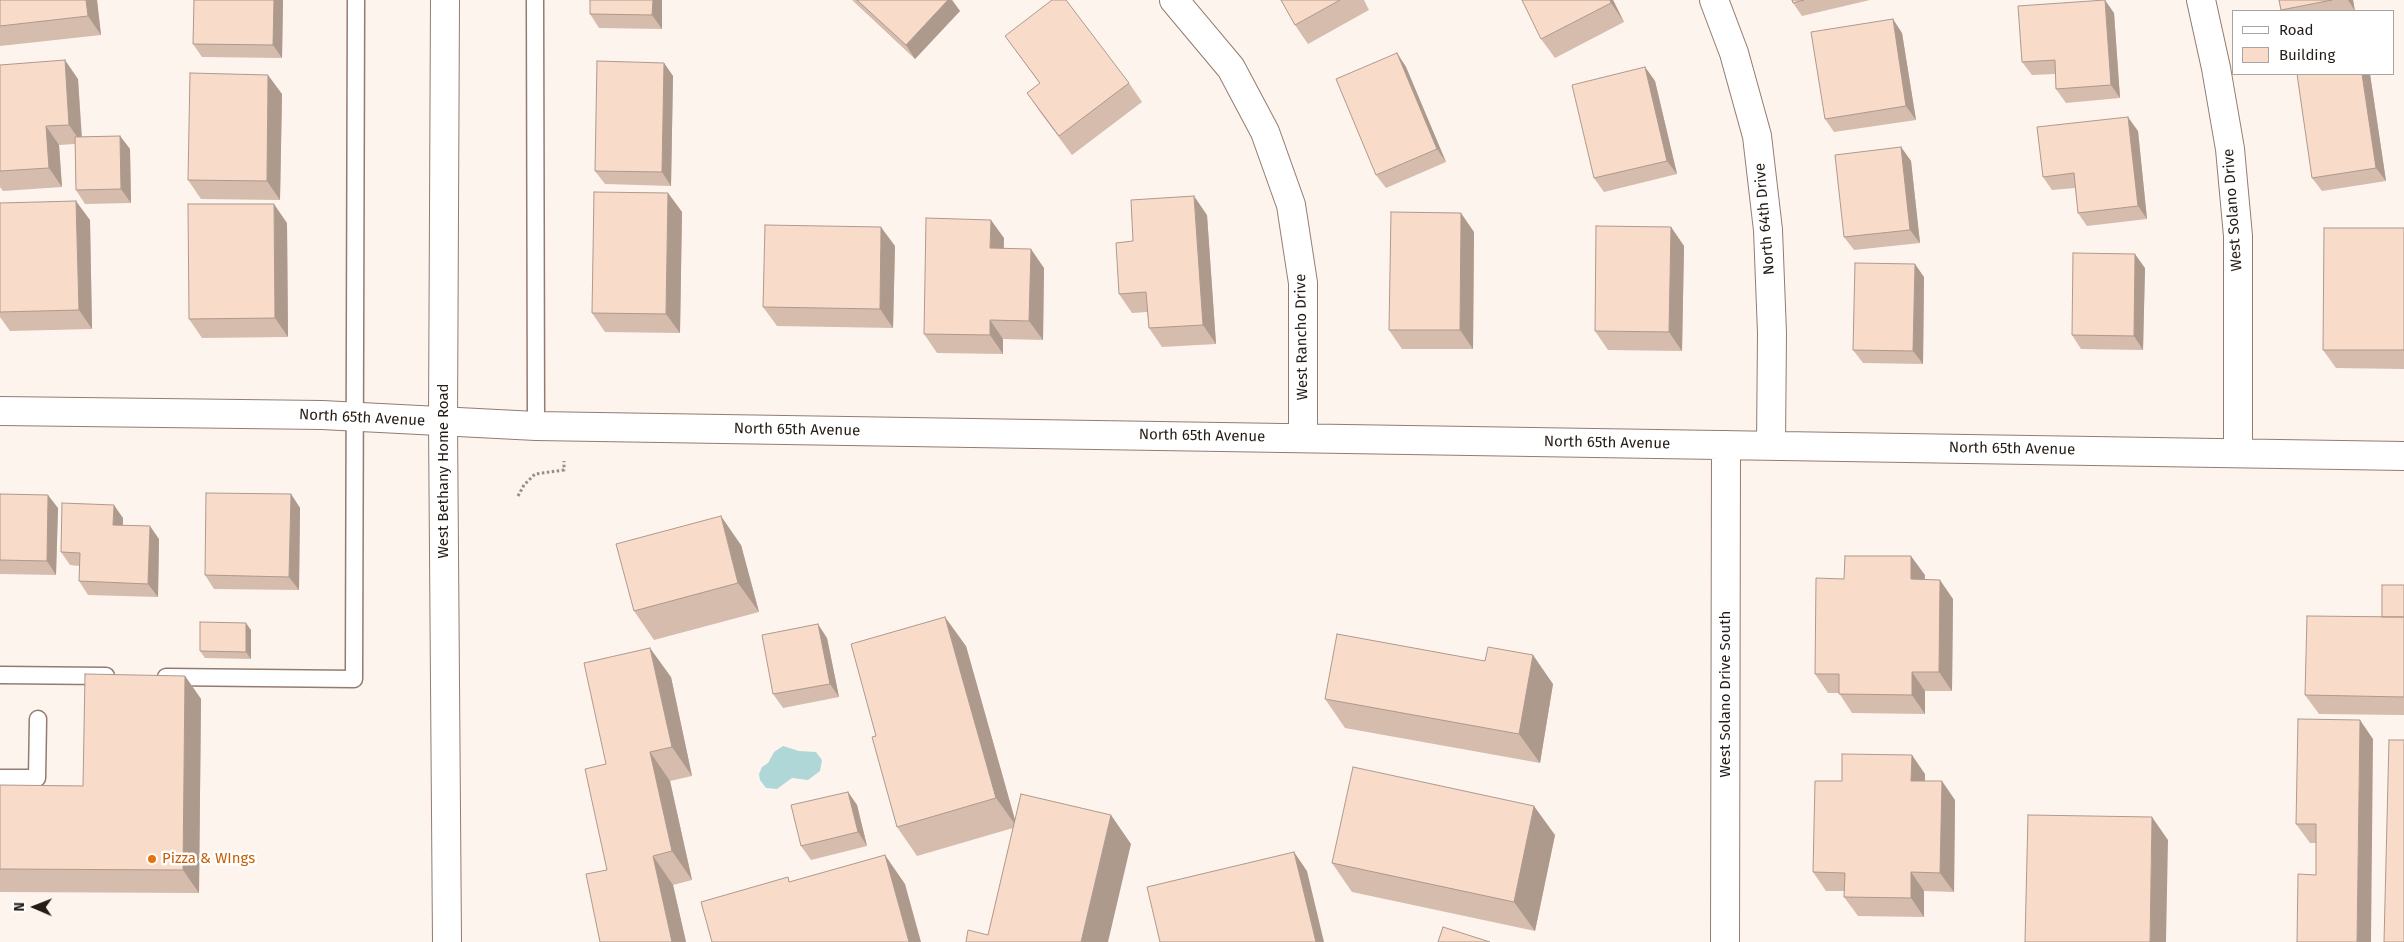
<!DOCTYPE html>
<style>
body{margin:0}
#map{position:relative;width:2404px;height:942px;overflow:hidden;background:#fef4ee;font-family:"Fira Sans",sans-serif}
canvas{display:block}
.legend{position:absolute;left:2232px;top:10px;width:162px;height:65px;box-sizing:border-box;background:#fff;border:1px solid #a7a4a2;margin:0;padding:6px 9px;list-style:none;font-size:15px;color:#241c16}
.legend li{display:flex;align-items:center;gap:10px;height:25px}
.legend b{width:25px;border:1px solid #a7a4a2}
.north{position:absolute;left:10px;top:882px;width:50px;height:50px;-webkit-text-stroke:4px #fff;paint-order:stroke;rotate:271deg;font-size:14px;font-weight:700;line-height:20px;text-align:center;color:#241c16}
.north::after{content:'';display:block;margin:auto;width:18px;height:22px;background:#241c16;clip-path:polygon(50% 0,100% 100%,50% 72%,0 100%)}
</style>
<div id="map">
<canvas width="2404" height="942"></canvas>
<ul class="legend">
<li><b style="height:6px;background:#fff"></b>Road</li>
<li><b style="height:14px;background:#f8dbc9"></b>Building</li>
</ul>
<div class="north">N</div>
</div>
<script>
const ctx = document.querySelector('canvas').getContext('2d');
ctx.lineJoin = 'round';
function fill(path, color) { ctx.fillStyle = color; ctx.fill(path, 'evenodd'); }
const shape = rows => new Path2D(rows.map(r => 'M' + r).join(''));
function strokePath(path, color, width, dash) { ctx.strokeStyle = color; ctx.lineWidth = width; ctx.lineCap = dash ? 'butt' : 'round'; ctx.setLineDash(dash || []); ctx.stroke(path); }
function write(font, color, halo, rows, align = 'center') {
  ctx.font = font + ' "Fira Sans",sans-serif'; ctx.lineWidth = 5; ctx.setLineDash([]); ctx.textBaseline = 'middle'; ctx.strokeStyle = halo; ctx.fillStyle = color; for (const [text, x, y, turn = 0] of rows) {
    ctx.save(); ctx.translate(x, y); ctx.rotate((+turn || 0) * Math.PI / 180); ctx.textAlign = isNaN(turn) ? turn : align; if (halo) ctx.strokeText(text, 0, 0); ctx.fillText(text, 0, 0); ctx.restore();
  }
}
fill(shape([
 [783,746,799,751,816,752,822,760,820,771,808,780,792,778,777,789,766,788,760,780,759,774,762,767,768,763,774,752]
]), '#b0d7d7');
const lane = shape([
 [535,0,536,426],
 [0,675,106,676],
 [166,677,354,679,356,0],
 [0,778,37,778,38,719]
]);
const street = shape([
 [1174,0,1231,68,1265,132,1291,205,1303,283,1303,438],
 [1714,0,1734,53,1757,136,1768,230,1772,333,1771,445],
 [2201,0,2216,68,2230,149,2238,236,2238,453],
 [0,411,322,415,536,426,2404,456],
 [1725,942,1726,445]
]);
const secondary = shape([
 [445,0,443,422,447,942]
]);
strokePath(lane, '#927c6f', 19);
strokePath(street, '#927c6f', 30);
strokePath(secondary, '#927c6f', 30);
strokePath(shape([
 [518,496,524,485,535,474,564,470,564,461]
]), '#968d87', 3, [2.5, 2.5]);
strokePath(lane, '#fff', 16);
strokePath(street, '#fff', 28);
strokePath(secondary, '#fff', 28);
fill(shape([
 [0,0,97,0,101,35,0,46],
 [194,0,283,0,282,58,202,57,193,44],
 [590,0,662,0,662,29,599,28,590,14],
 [852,0,952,0,960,11,915,59],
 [1281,0,1364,0,1369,10,1308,44,1295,25],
 [1613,0,1624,22,1555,58,1541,39],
 [1792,0,1870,0,1802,16,1793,3],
 [2279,0,2353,0,2355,11,2281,11],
 [2114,13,2120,98,2066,103,2056,89,2055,74,2032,75,2022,62],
 [1902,33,1916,120,1834,132,1825,119],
 [1005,36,1129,83,1142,102,1072,155,1040,112,1027,93,1040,84],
 [1397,53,1406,67,1446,162,1386,188,1376,175],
 [664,63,673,76,671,186,605,184,595,171],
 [0,65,78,79,82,137,120,136,130,149,131,203,85,204,76,190,75,144,59,145,62,187,3,191,0,187],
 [1645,67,1655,81,1677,174,1604,192,1594,178],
 [2370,74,2386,181,2322,191,2312,178],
 [282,94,280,200,201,199,188,180],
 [2138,131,2147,219,2087,226,2078,213,2075,188,2052,190,2043,177],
 [1901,147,1911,161,1920,243,1854,250,1844,237],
 [668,193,682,212,680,333,605,332,592,313],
 [0,203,90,220,92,329,10,331,0,317],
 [1207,215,1216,344,1162,347,1149,328,1147,312,1132,313,1119,294,1133,241],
 [287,223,288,337,202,338,189,319],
 [1671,227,1684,246,1682,351,1608,350,1595,331],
 [2404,228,2404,369,2336,368,2323,350],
 [1474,232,1473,349,1402,349,1389,330],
 [1004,238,1004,249,1044,268,1043,340,1003,339,1003,354,937,353,924,334],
 [895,246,893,328,777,326,763,307],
 [2145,268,2143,350,2081,349,2072,335],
 [1924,277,1923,364,1863,363,1853,350],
 [0,494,58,508,56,575,0,574],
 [291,494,300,508,299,590,214,589,205,575],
 [123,518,123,525,159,539,158,597,88,595,79,581,79,566,70,565,61,552],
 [741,545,759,612,654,640,634,611],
 [1925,575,1924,579,1953,599,1952,691,1925,691,1925,714,1852,713,1839,693,1828,693,1815,674,1844,579],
 [2404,585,2404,715,2319,714,2305,695,2382,617],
 [251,630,251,659,205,658,200,651],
 [827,638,839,697,783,708,773,694],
 [966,646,1015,820,1131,844,988,935,1013,828,917,856,897,827,876,736],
 [1485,661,1553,684,1540,763,1345,728,1325,699],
 [185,676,201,699,199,893,0,892,0,785,83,786],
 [671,677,692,776,670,781,692,880,673,885,686,942,600,942,607,870],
 [2373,739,2316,875,2316,843,2310,843,2296,824],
 [1925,774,1925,781,1955,800,1954,892,1924,891,1924,917,1858,916,1844,897,1844,891,1826,891,1813,872,1842,781],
 [848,792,857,805,867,846,811,860,801,846],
 [1555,835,1535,931,1352,892,1332,863]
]), '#d5bcad');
fill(shape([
 [86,0,97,0,101,35,88,16],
 [274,0,283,0,282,58,273,45],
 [653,0,662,0,662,29,652,15],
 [948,0,952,0,960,11,915,59,906,45],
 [1610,0,1613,0,1624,22,1611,3],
 [2105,0,2114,13,2120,98,2111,85],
 [2348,0,2353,0,2355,11],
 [1893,19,1902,33,1916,120,1906,106],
 [1397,53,1406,67,1446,162,1437,149],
 [65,60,78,79,82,144,69,125],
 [664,63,673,76,671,186,662,172],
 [1645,67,1655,81,1677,174,1667,161],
 [2362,74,2370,74,2386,181,2376,168],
 [268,75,282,94,280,200,267,181],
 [2128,117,2138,131,2147,219,2138,206],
 [46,126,59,145,62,187,49,168],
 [120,136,130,149,131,203,121,189],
 [1901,147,1911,161,1920,243,1910,230],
 [668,193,682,212,680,333,666,314],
 [1194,196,1207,215,1216,344,1203,325],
 [76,201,90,220,92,329,79,310],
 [274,204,287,223,288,337,275,318],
 [1461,213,1474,232,1473,349,1460,330],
 [991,220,1004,238,1003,267,990,248],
 [881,227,895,246,893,328,880,309],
 [1671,227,1684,246,1682,351,1669,332],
 [1031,249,1044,268,1043,340,1029,321],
 [2135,254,2145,268,2143,350,2134,336],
 [1915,264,1924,277,1923,364,1913,351],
 [990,320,1003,339,1003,354,990,335],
 [291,494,300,508,299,590,289,577],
 [48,495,58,508,56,575,47,561],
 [114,505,123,518,122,538,113,525],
 [721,516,741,545,759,612,738,583],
 [150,526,159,539,158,597,148,584],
 [1911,556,1925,575,1924,598,1911,579],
 [1940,580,1953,599,1952,691,1939,672],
 [945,617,966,646,1017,827,996,798],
 [246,623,251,630,251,659,246,652],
 [818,624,827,638,839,697,830,684],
 [650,648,671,677,692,776,672,747],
 [1533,655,1553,684,1540,763,1519,734],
 [1912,672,1925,691,1925,714,1912,695],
 [185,676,201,699,199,893,183,870],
 [2360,720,2373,739,2371,942,2357,942],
 [650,752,670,781,692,880,672,851],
 [1912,755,1925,774,1925,800,1911,781],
 [1942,781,1955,800,1954,892,1940,873],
 [848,792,857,805,867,846,858,832],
 [1534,806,1555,835,1535,931,1514,902],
 [1111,815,1131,844,1108,942,1081,942],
 [2152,817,2168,840,2166,942,2150,942],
 [1294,852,1307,871,1324,942,1316,942],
 [885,855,905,884,921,942,909,942],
 [653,856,673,885,686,942,672,942],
 [1911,872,1924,891,1924,917,1911,898]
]), '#ae998d');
const building = shape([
 [0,0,86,0,88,16,0,26,0,0],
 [194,0,274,0,273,45,193,44,194,0],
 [590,0,653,0,652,15,590,14,590,0],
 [857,0,948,0,906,45,857,0],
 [1052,0,1066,0,1129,83,1059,136,1027,93,1040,83,1005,36,1052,0],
 [1281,0,1340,0,1295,25,1281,0],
 [1522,0,1610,0,1611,3,1541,39,1522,0],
 [1792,0,1804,0,1793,3,1792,0],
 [2105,0,2111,85,2056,89,2055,60,2022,62,2018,6,2105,0],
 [2279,0,2332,0,2281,10,2279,0],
 [1893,19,1906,106,1825,119,1811,32,1893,19],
 [1397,53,1437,149,1376,175,1336,79,1397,53],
 [65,60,69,125,46,126,49,168,0,171,0,65,65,60],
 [597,61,664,63,662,172,595,171,597,61],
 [1645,67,1667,161,1594,178,1572,85,1645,67],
 [190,73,268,75,267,181,188,180,190,73],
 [2297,74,2362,74,2376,168,2312,178,2297,74],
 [2128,117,2138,206,2078,213,2074,173,2043,177,2037,127,2128,117],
 [120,136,121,189,76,190,75,137,120,136],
 [1901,147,1910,230,1844,237,1835,155,1901,147],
 [594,192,668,193,666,314,592,313,594,192],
 [1194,196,1203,325,1149,328,1146,292,1119,294,1116,243,1133,241,1131,200,1194,196],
 [76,201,79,310,0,312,0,203,76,201],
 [188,204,274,204,275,318,189,319,188,204],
 [1391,212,1461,213,1460,330,1389,330,1391,212],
 [926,218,991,220,990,248,1031,249,1029,321,990,320,990,335,924,334,926,218],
 [765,225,881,227,880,309,763,307,765,225],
 [1596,226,1671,227,1669,332,1595,331,1596,226],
 [2324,228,2404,228,2404,350,2323,350,2324,228],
 [2073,253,2135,254,2134,336,2072,335,2073,253],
 [1855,263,1915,264,1913,351,1853,350,1855,263],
 [206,493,291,494,289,577,205,575,206,493],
 [0,494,48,495,47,561,0,560,0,494],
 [62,503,114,505,113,525,150,526,148,584,79,581,80,553,61,552,62,503],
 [721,516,738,583,634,611,616,544,721,516],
 [1845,556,1911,556,1911,579,1940,580,1939,672,1912,672,1912,695,1839,694,1839,674,1815,674,1816,578,1844,579,1845,556],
 [2382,585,2404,585,2404,617,2382,617,2382,585],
 [2307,616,2404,617,2404,697,2305,695,2307,616],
 [945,617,996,798,897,827,872,737,876,736,851,644,945,617],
 [200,622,246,623,246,652,200,651,200,622],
 [818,624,830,684,773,694,762,635,818,624],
 [1337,634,1485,661,1488,647,1533,655,1519,734,1325,699,1337,634],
 [650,648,672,747,650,752,672,851,653,856,672,942,600,942,586,874,607,870,585,769,606,764,584,663,650,648],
 [85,674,185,676,183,870,0,869,0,785,83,786,85,674],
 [2298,719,2360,720,2357,942,2297,942,2298,874,2316,875,2316,824,2296,824,2298,719],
 [2389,740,2404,740,2404,942,2384,942,2389,740],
 [1842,754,1912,755,1911,781,1942,781,1940,873,1911,872,1911,898,1844,897,1845,873,1813,872,1815,781,1842,781,1842,754],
 [1353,767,1534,806,1514,902,1332,863,1353,767],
 [848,792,858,832,801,846,791,805,848,792],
 [1021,794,1111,815,1081,942,966,942,968,930,988,935,1021,794],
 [2028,815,2152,817,2150,942,2025,942,2028,815],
 [1294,852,1316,942,1160,942,1147,887,1294,852],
 [885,855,909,942,712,942,701,902,788,877,789,882,885,855],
 [1443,927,1490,942,1438,942,1443,927]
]);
fill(building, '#f8dbc9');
strokePath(building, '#ae998d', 1);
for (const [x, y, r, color] of [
 [152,859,5,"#e8710a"]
]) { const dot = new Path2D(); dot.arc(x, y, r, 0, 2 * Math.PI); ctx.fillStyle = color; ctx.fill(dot); strokePath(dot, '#fff', 2); }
write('15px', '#241c16', '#fff', [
 ["West Solano Drive",2233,210,-94],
 ["North 64th Drive",1765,219,-95],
 ["West Rancho Drive",1302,337,-91],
 ["North 65th Avenue",362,418,3],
 ["North 65th Avenue",797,430,1],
 ["North 65th Avenue",1202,436,1],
 ["North 65th Avenue",1607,443,1],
 ["North 65th Avenue",2012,449,1],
 ["West Bethany Home Road",444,471,-90],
 ["West Solano Drive South",1726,694,-90]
]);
write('15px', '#c56008', '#fff', [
 ["Pizza & WIngs",162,859]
], 'left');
</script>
